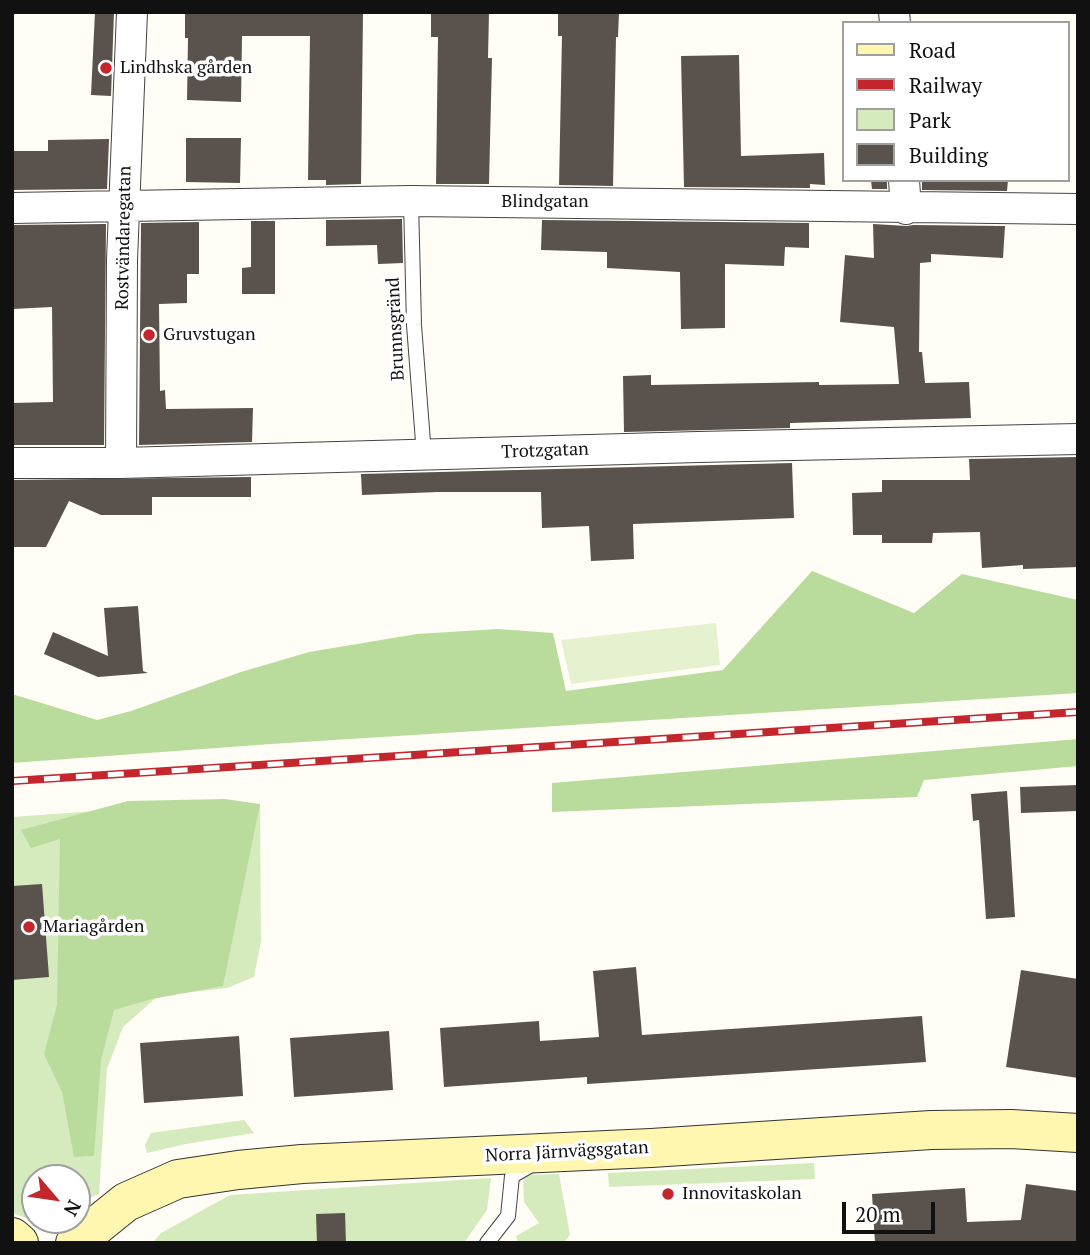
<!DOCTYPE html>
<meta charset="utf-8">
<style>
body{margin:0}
#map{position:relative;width:1090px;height:1255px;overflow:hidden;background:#fffdf5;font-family:"PT Serif",serif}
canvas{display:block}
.frame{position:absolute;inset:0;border:14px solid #111;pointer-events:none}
.legend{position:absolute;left:842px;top:21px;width:228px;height:161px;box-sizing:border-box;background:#fff;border:2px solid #a0a0a0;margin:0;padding:9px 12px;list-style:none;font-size:21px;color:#111}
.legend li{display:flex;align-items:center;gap:14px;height:35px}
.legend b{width:35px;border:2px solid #a0a0a0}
.north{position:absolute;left:21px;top:1164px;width:70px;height:70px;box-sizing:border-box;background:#fff;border:2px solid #a0a0a0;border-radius:50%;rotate:119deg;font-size:19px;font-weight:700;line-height:28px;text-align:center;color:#111}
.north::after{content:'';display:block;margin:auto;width:24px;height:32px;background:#c4262e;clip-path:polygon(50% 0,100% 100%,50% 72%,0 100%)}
.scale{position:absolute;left:842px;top:1202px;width:93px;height:32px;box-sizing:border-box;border:4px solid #111;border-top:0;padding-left:9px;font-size:21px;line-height:24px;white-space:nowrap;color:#111;-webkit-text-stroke:5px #fff;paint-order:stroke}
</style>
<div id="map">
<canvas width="1090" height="1255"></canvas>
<div class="frame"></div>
<ul class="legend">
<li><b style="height:9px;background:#fff6b0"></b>Road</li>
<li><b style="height:9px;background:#c4262e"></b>Railway</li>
<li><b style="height:19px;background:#d5ebbd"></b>Park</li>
<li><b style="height:19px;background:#5a524d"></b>Building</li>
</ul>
<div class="north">N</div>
<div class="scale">20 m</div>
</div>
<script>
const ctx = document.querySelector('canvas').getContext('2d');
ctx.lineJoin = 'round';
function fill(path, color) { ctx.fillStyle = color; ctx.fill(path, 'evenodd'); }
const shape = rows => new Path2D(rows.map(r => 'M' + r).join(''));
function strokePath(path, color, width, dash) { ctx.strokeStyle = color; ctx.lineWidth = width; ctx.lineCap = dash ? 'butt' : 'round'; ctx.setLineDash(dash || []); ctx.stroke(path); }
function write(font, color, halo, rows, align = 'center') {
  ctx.font = font + ' "PT Serif",serif'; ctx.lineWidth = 7; ctx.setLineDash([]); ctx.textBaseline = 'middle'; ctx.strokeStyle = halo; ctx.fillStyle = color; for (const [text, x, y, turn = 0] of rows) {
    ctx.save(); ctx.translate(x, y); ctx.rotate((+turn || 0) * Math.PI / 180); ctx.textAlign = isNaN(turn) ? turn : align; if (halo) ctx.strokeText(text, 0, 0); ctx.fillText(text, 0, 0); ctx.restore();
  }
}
fill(shape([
 [260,804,261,941,254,977,227,988,158,996,123,1027,107,1069,99,1194,77,1203,77,1178,35,1178,35,1220,51,1220,49,1221,29,1219,12,1213,12,817,110,810],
 [244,1120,254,1133,186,1144,147,1153,145,1145,151,1133],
 [814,1163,815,1179,609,1187,608,1173],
 [559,1174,570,1235,563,1243,518,1243,516,1236,539,1223,524,1202,523,1175],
 [491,1178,487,1210,464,1243,152,1243,161,1233,230,1195]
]), '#d5ebbd');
fill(shape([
 [812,571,914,613,962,574,1078,600,1078,693,271,744,12,763,12,694,97,720,131,711,241,672,309,652,417,634,498,629,553,633,566,691,723,670],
 [1078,739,1078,766,924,780,917,797,552,812,552,783],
 [225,799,260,804,223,986,152,999,114,1010,101,1060,94,1156,74,1157,62,1092,44,1054,57,1005,60,839,31,848,21,830,128,801]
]), '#b9dc9c');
fill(shape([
 [716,623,720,665,571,684,561,640]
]), '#e6f2cf');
fill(shape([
 [95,12,114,12,111,96,91,95],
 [185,12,363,12,361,184,326,185,326,180,308,180,310,36,242,36,241,102,187,100,188,38,185,38],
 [431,12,489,12,488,58,492,58,489,184,436,184,438,37,431,37],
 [558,12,619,12,618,37,616,37,613,186,559,185,562,36,558,36],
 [739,55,741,156,824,153,825,185,810,184,810,188,684,187,681,56],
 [186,138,241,138,240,183,186,182],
 [109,139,107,189,12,190,12,151,48,151,48,140],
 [871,180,887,180,887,189,872,189],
 [922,180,1008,180,1007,191,922,190],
 [402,219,403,263,378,264,377,245,326,246,326,220],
 [542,220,809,223,809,248,785,247,784,266,725,264,725,328,681,329,680,272,607,268,607,252,541,250],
 [251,221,275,221,275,294,242,294,242,268,251,267],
 [199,222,199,274,187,274,187,303,159,304,160,391,165,390,166,409,253,408,252,442,139,445,141,223],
 [106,224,104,445,14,445,12,403,53,402,52,307,12,309,12,225],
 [873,224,907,226,913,225,1005,226,1003,258,931,254,931,262,920,263,919,352,922,352,925,383,969,382,971,418,790,423,790,428,624,432,623,376,651,375,651,385,819,382,819,385,899,384,894,327,840,322,845,255,874,258],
 [1078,457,1078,567,1023,569,1023,565,982,568,980,532,933,533,932,543,882,543,882,535,853,535,852,493,882,492,882,480,970,480,969,459],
 [792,463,794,518,633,524,634,559,591,561,589,526,542,528,541,492,438,492,362,495,361,474],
 [251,477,251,497,152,497,152,515,101,515,69,501,46,547,12,547,13,480],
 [138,606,143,671,148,673,98,677,44,654,53,632,108,656,104,608],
 [1078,785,1078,811,1021,813,1020,787],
 [1007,791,1015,917,986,919,979,820,973,821,971,794],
 [42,884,49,977,12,980,12,886],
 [636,967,642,1035,922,1016,926,1062,587,1084,587,1077,444,1087,440,1028,539,1021,540,1041,599,1037,593,971],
 [1021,970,1078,979,1078,1078,1006,1067],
 [389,1031,393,1090,294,1097,290,1038],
 [239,1036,243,1096,144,1103,140,1043],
 [1026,1184,1078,1191,1078,1243,875,1243,872,1194,965,1188,967,1222,1021,1220],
 [345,1213,346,1243,317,1243,316,1214]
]), '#5a524d');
const lane = shape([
 [411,201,414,325,424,455],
 [487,1243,508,1216,512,1176,533,1164]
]);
const street = shape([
 [894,12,895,23],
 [904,180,906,209],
 [12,208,411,201,1078,209],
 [12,463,121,463,698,447,1078,439],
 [121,463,122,260,132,12]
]);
const secondary = shape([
 [12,1237,19,1243],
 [75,1243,126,1202,178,1179,238,1170,302,1164,651,1148,931,1130,1011,1129,1078,1133]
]);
strokePath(lane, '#444', 16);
strokePath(street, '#444', 32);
strokePath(secondary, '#333', 40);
strokePath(lane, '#fff', 14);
strokePath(street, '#fff', 30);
strokePath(secondary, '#fff6b0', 38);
const rail = shape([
 [12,781,1078,712]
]);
strokePath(rail, '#c4262e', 8);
strokePath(rail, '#fff', 5, [16]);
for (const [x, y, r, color] of [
 [106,68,7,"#c4262e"],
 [149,335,7,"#c4262e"],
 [29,927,7,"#c4262e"],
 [668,1194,7,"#c4262e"]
]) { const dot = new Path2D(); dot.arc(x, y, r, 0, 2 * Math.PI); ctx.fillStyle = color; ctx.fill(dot); strokePath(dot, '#fff', 2.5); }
write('18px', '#111', '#fff', [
 ["Lindhska gården",120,68],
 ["Gruvstugan",163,335],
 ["Mariagården",43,927],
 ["Innovitaskolan",682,1194]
], 'left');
write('18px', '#111', '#fff', [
 ["Blindgatan",545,202],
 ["Rostvändaregatan",124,238,-89],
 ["Brunnsgränd",396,329,-93],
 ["Trotzgatan",545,451,-2],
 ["Norra Järnvägsgatan",567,1152,-3]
]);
</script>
